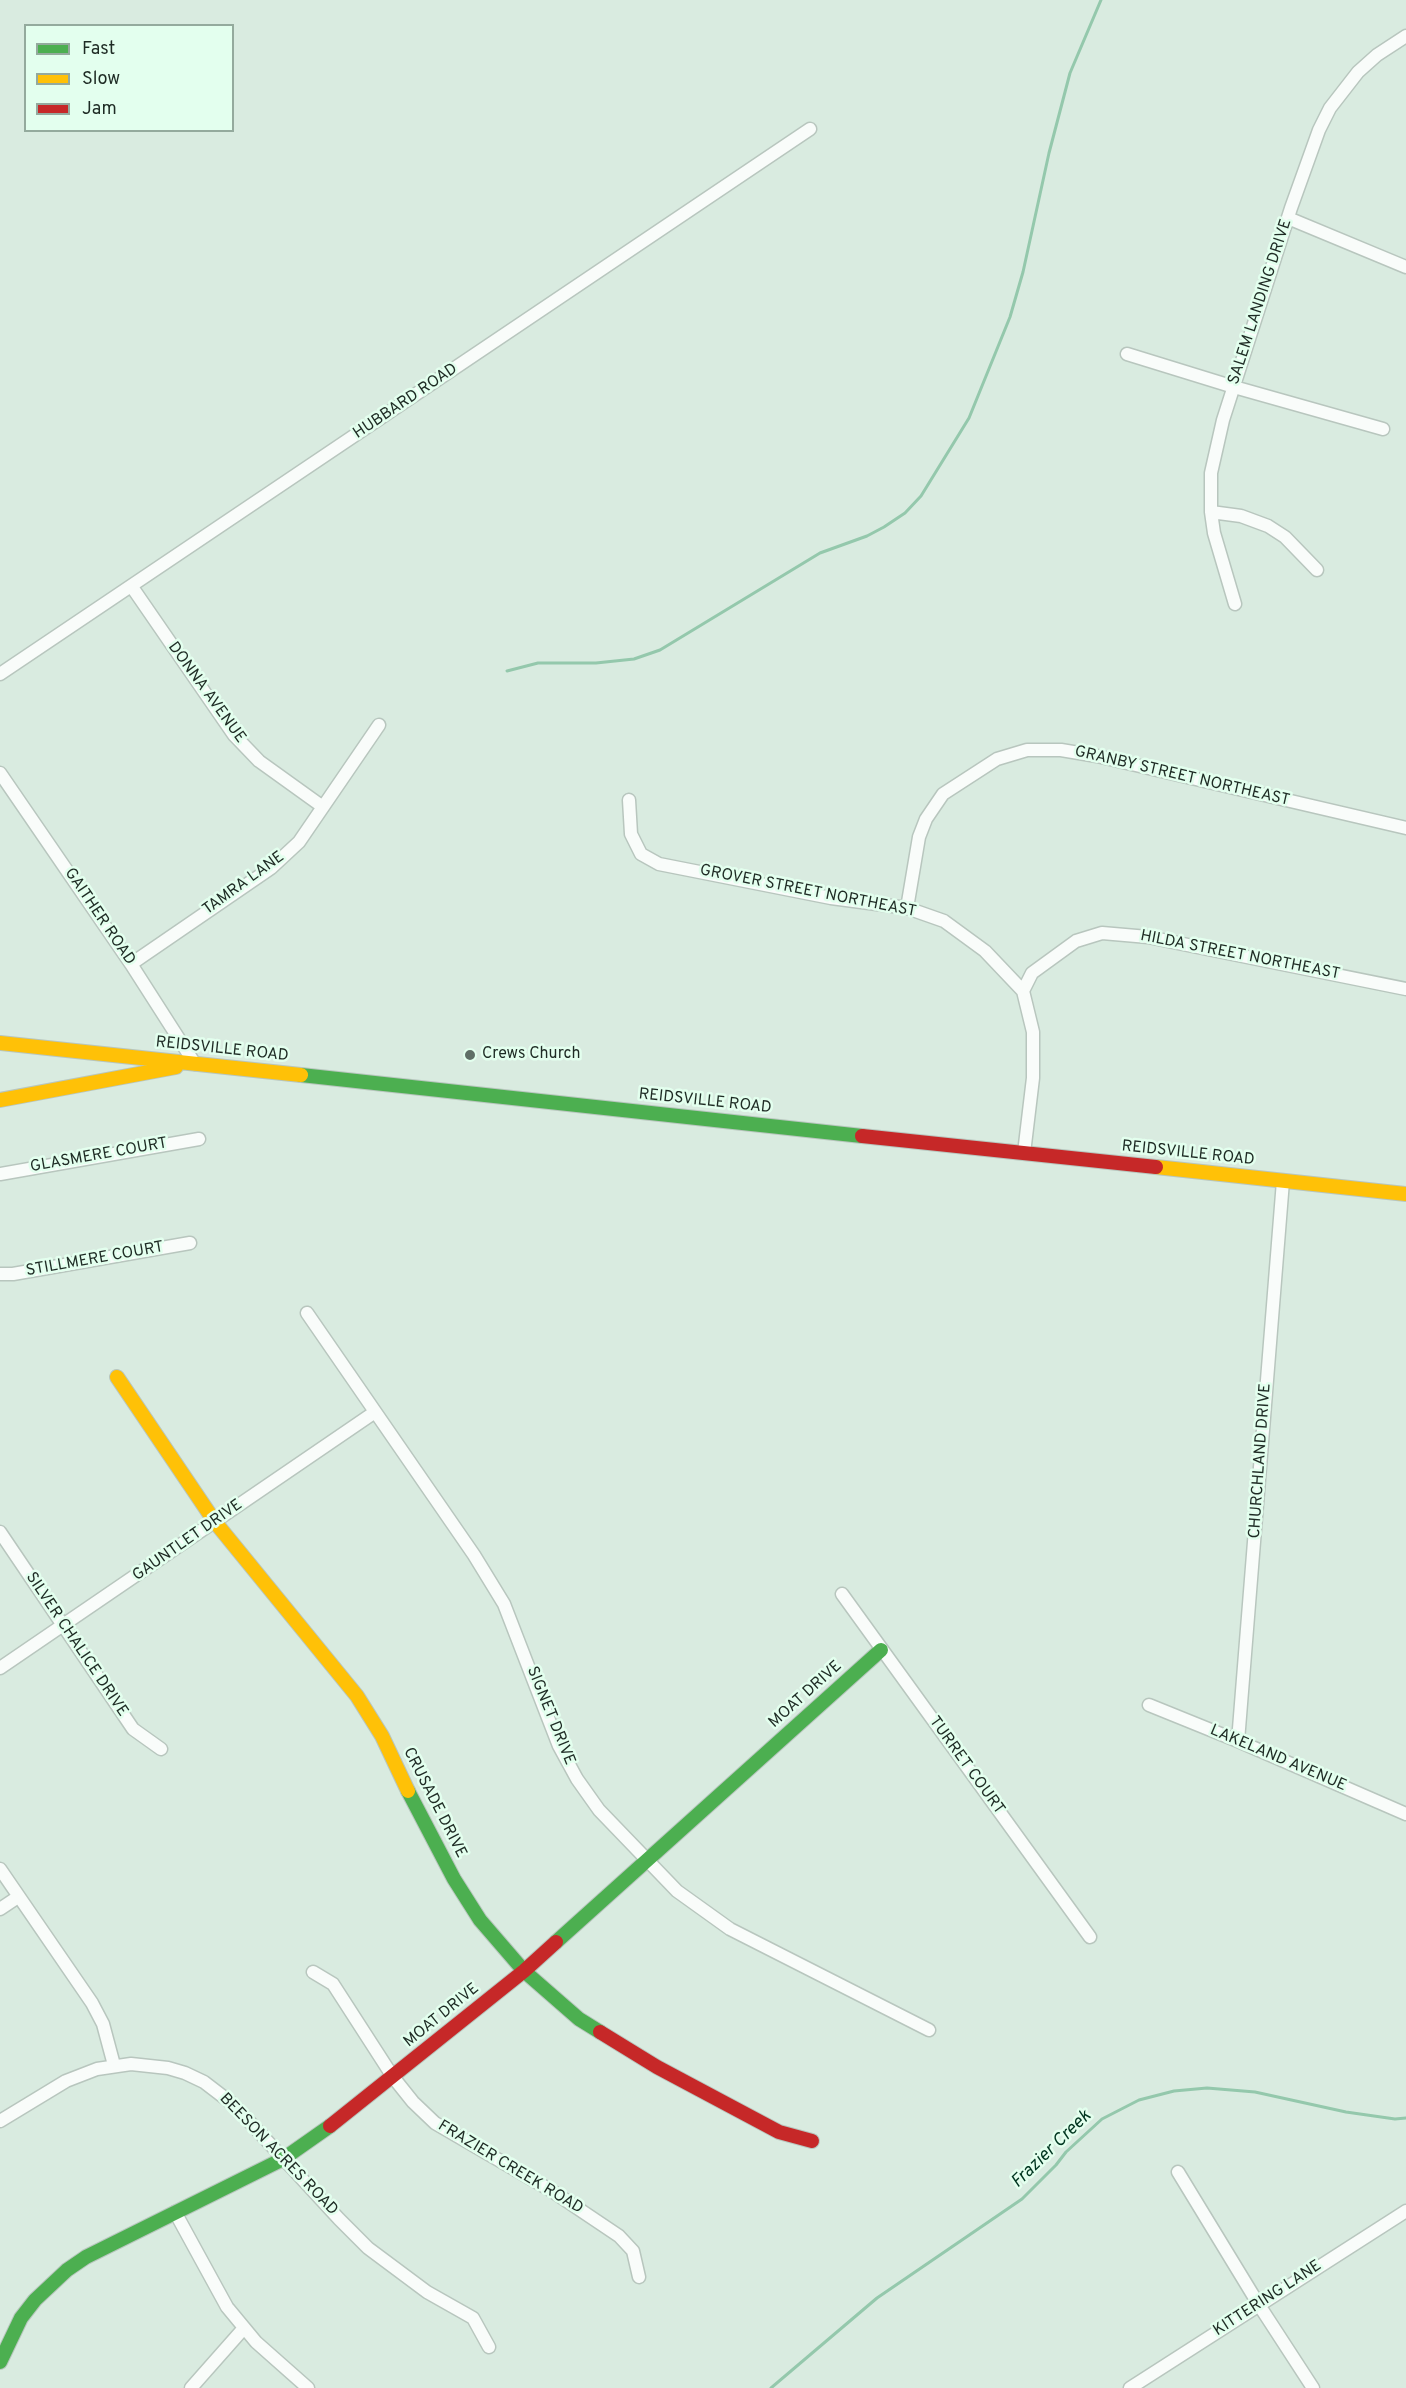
<!DOCTYPE html>
<style>
body{margin:0}
#map{position:relative;width:1406px;height:2388px;overflow:hidden;background:#d9ebe0;font-family:Overpass,sans-serif}
canvas{display:block}
.legend{position:absolute;left:24px;top:24px;width:210px;height:108px;box-sizing:border-box;background:#e3ffee;border:2px solid #94aa9d;margin:0;padding:8px 10px;list-style:none;font-size:18px;color:#1e2b24}
.legend li{display:flex;align-items:center;gap:12px;height:30px}
.legend b{width:30px;border:2px solid #94aa9d}
</style>
<div id="map">
<canvas width="1406" height="2388"></canvas>
<ul class="legend">
<li><b style="height:8px;background:#4caf50"></b>Fast</li>
<li><b style="height:8px;background:#ffc107"></b>Slow</li>
<li><b style="height:8px;background:#c62828"></b>Jam</li>
</ul>
</div>
<script>
const ctx = document.querySelector('canvas').getContext('2d');
ctx.lineJoin = 'round';
const shape = rows => new Path2D(rows.map(r => 'M' + r).join(''));
function strokePath(path, color, width, dash) { ctx.strokeStyle = color; ctx.lineWidth = width; ctx.lineCap = dash ? 'butt' : 'round'; ctx.setLineDash(dash || []); ctx.stroke(path); }
function write(font, color, halo, rows, align = 'center') {
  ctx.font = font + ' Overpass,sans-serif'; ctx.lineWidth = 5; ctx.setLineDash([]); ctx.textBaseline = 'middle'; ctx.strokeStyle = halo; ctx.fillStyle = color; for (const [text, x, y, turn = 0] of rows) {
    ctx.save(); ctx.translate(x, y); ctx.rotate((+turn || 0) * Math.PI / 180); ctx.textAlign = isNaN(turn) ? turn : align; if (halo) ctx.strokeText(text, 0, 0); ctx.fillText(text, 0, 0); ctx.restore();
  }
}
strokePath(shape([
 [507,671,538,663,596,663,634,659,660,650,820,553,867,536,884,527,905,513,921,496,969,418,1010,317,1023,272,1049,153,1070,73,1101,0],
 [771,2388,877,2298,1022,2199,1056,2165,1066,2152,1102,2119,1139,2100,1174,2091,1207,2088,1255,2092,1346,2112,1395,2119,1406,2118]
]), '#94c8ac', 3);
const street = shape([
 [1288,218,1406,267],
 [1127,354,1234,387,1383,429],
 [1211,512,1241,516,1268,526,1285,537,1317,570],
 [132,587,234,735,259,761,323,807],
 [1235,604,1214,533,1211,512,1211,473,1223,420,1291,208,1319,130,1330,108,1358,72,1377,55,1406,36],
 [0,674,810,129],
 [0,773,131,964,195,1064],
 [629,800,631,834,641,854,659,864,831,898,907,908,944,921,985,951,1023,991,1033,1032,1033,1078,1024,1153],
 [907,908,919,837,926,819,943,794,997,759,1027,750,1061,750,1097,756,1406,828],
 [131,964,271,868,299,842,379,725],
 [1023,991,1032,973,1076,941,1102,933,1148,937,1406,989],
 [0,1174,199,1139],
 [0,1274,13,1274,190,1243],
 [307,1313,474,1555,504,1604,559,1746,577,1779,599,1810,677,1891,730,1929,929,2030],
 [0,1532,133,1729,161,1749],
 [842,1594,1090,1937],
 [0,1668,375,1412],
 [1149,1705,1238,1741,1406,1814],
 [1238,1741,1283,1181],
 [0,1869,92,2003,103,2024,114,2065],
 [0,1909,18,1897],
 [313,1972,333,1984,393,2077,413,2102,435,2123,552,2191,619,2236,633,2251,639,2277],
 [0,2121,66,2081,97,2069,131,2064,168,2068,185,2073,204,2082,234,2105,339,2219,368,2248,427,2292,473,2318,489,2347],
 [1178,2172,1259,2305,1313,2388],
 [175,2212,227,2307,256,2342,308,2388],
 [191,2388,244,2328],
 [1130,2388,1406,2211]
]);
const fast = shape([
 [301,1075,862,1136],
 [408,1791,454,1879,480,1920,524,1971,579,2019,600,2032],
 [556,1942,881,1650],
 [0,2362,21,2318,35,2300,67,2270,86,2257,283,2159,330,2126]
]);
const slow = shape([
 [0,1043,301,1075],
 [0,1100,176,1067],
 [1156,1167,1406,1194],
 [117,1377,215,1522,357,1696,382,1736,408,1791]
]);
const jam = shape([
 [862,1136,1156,1167],
 [600,2032,657,2067,779,2132,812,2141],
 [330,2126,524,1971,556,1942]
]);
strokePath(street, '#b8c6be', 15);
strokePath(fast, '#b8c6be', 16);
strokePath(slow, '#b8c6be', 16);
strokePath(jam, '#b8c6be', 16);
strokePath(street, '#f9fcfa', 12);
strokePath(fast, '#4caf50', 14);
strokePath(slow, '#ffc107', 14);
strokePath(jam, '#c62828', 14);
for (const [x, y, r, color] of [
 [470,1055,6,"#5f6e66"]
]) { const dot = new Path2D(); dot.arc(x, y, r, 0, 2 * Math.PI); ctx.fillStyle = color; ctx.fill(dot); strokePath(dot, '#e3ffee', 2); }
write('16px', '#1e2b24', '#e3ffee', [
 ["SALEM LANDING DRIVE",1261,302,-72],
 ["HUBBARD ROAD",406,402,-34],
 ["DONNA AVENUE",206,693,54],
 ["GRANBY STREET NORTHEAST",1182,777,13],
 ["TAMRA LANE",244,884,-36],
 ["GROVER STREET NORTHEAST",808,892,11],
 ["GAITHER ROAD",99,917,56],
 ["HILDA STREET NORTHEAST",1240,956,11],
 ["REIDSVILLE ROAD",222,1050,6],
 ["REIDSVILLE ROAD",705,1102,6],
 ["REIDSVILLE ROAD",1188,1154,6],
 ["GLASMERE COURT",99,1156,-10],
 ["STILLMERE COURT",95,1260,-10],
 ["CHURCHLAND DRIVE",1261,1461,-86],
 ["GAUNTLET DRIVE",188,1541,-35],
 ["SILVER CHALICE DRIVE",76,1645,56],
 ["MOAT DRIVE",806,1695,-42],
 ["SIGNET DRIVE",550,1716,68],
 ["LAKELAND AVENUE",1278,1759,23],
 ["TURRET COURT",966,1766,54],
 ["CRUSADE DRIVE",434,1803,63],
 ["MOAT DRIVE",442,2016,-39],
 ["BEESON ACRES ROAD",278,2155,46],
 ["FRAZIER CREEK ROAD",510,2168,31],
 ["KITTERING LANE",1268,2299,-33]
]);
write('16px', '#1e2b24', '#e3ffee', [
 ["Crews Church",482,1055]
], 'left');
write('italic 18px', '#003620', '#e3ffee', [
 ["Frazier Creek",1052,2150,-44]
]);
</script>
